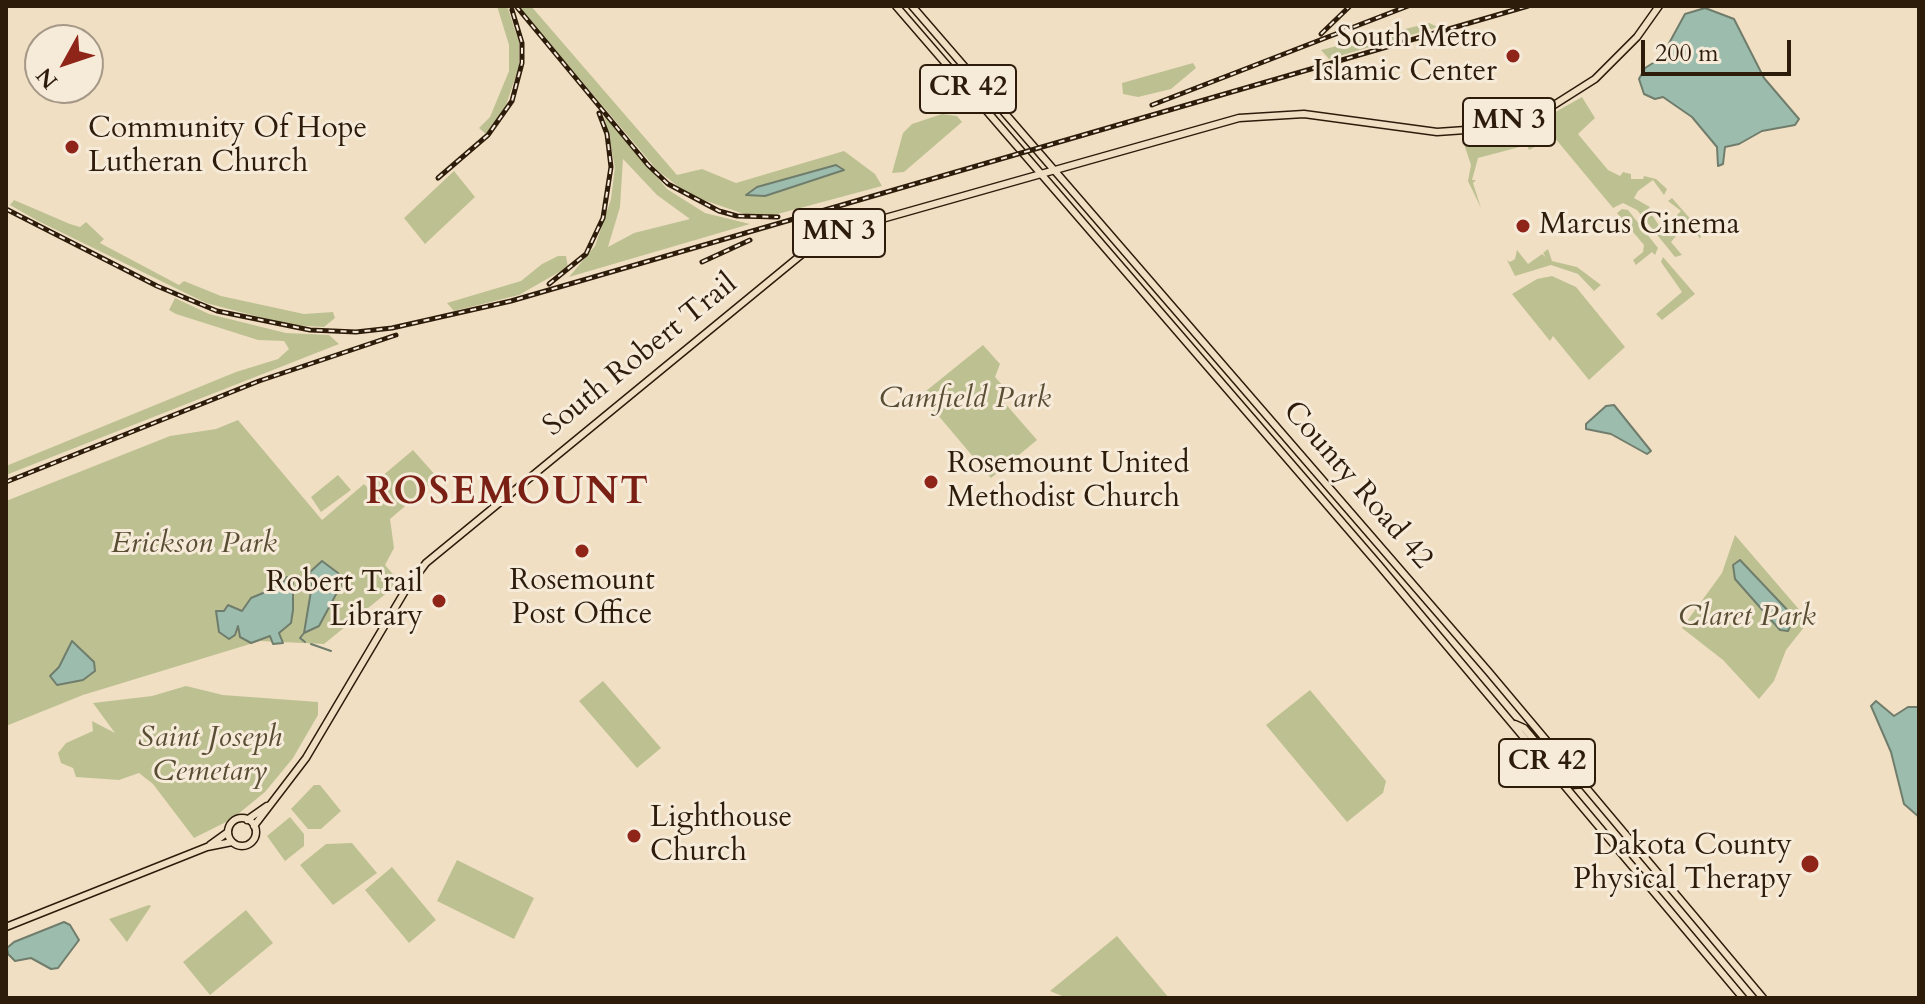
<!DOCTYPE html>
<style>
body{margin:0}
#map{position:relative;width:1925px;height:1004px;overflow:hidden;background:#f1dfc4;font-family:Cardo,serif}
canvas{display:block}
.frame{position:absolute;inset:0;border:8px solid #2e1c0b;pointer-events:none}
.north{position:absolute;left:24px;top:24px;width:80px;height:80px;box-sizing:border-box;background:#f6ead9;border:2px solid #a69887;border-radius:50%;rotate:230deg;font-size:22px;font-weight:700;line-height:32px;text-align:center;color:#2e1c0b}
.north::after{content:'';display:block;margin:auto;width:28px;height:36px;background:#8f2418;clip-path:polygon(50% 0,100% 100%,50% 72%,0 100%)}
.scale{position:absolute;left:1641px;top:40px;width:150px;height:36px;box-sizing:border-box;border:4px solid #2e1c0b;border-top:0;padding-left:10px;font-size:24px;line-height:28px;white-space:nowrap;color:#2e1c0b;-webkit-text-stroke:6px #f6ead9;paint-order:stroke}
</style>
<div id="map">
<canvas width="1925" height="1004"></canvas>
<div class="frame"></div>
<div class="north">N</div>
<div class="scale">200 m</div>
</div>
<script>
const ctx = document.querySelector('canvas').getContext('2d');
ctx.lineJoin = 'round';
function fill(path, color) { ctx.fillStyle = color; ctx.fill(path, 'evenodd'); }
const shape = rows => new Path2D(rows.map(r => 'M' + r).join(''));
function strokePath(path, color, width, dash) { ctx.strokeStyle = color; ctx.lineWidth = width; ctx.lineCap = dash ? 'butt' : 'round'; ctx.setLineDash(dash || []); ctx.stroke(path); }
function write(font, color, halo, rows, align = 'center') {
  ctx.font = font + ' Cardo,serif'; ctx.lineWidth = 6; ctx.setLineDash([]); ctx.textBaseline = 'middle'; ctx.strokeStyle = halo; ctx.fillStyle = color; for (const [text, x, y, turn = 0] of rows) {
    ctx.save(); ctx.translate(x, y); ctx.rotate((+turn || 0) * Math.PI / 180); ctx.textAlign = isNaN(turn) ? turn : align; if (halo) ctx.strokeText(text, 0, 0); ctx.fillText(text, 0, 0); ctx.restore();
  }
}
fill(shape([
 [497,6,507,6,519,42,519,67,504,111,486,134,479,128,490,117,509,71,509,45],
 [518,6,531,6,677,175,702,169,736,183,844,151,875,174,882,186,774,215,747,215,689,195,657,170],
 [1429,23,1438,27,1329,59,1321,50],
 [1193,63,1196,68,1171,89,1138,97,1123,94,1122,83],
 [1582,97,1595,118,1578,134,1608,170,1620,176,1623,172,1631,174,1631,179,1643,179,1644,176,1656,179,1667,189,1664,195,1653,180,1638,191,1634,198,1650,207,1644,213,1648,217,1652,215,1662,230,1681,211,1668,201,1672,198,1702,232,1700,239,1693,225,1688,226,1676,236,1671,242,1682,255,1675,257,1637,210,1623,203,1613,208,1554,137,1529,150,1527,145,1478,158,1472,180,1476,180,1473,183,1481,208,1468,181,1471,165,1462,138,1543,119],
 [942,114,957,116,962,122,904,172,892,173,903,133,912,124],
 [604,115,667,189,705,213,750,224,569,277,595,246,611,199,615,167],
 [623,159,657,195,690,219,634,233,608,247,620,207],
 [454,171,475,197,425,244,404,218],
 [14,200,70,224,80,227,86,222,104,239,100,243,179,285,184,281,221,296,304,314,333,312,335,318,324,327,290,325,206,303,38,221,10,205],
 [1622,209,1628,210,1658,248,1655,255,1652,252,1636,265,1633,260,1643,252,1644,245,1617,213],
 [1548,249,1552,261,1577,267,1601,285,1594,291,1578,274,1551,265,1515,276,1507,260,1510,262,1515,259,1517,250,1528,264,1542,254,1546,257,1543,253],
 [558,256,566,256,568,267,519,295,454,311,447,303,521,281,542,264],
 [1663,257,1695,294,1662,320,1656,314,1682,292,1661,262],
 [1552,276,1576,287,1625,347,1589,380,1553,336,1550,341,1512,294,1537,279],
 [175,298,209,314,286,333,329,335,339,344,6,475,6,466,236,372,278,359,289,349,284,341,258,340,176,314,169,310],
 [983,345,1000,364,995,377,1004,387,997,394,1037,440,991,478,921,395],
 [238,420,322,520,364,484,368,488,413,450,438,478,390,519,394,548,385,565,398,580,394,587,324,644,260,641,83,695,6,726,6,501,170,436,216,429],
 [338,475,351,490,321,512,311,497],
 [1735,535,1809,621,1786,650,1774,681,1759,699,1723,660,1682,628,1722,573],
 [603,681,661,748,637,768,579,701],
 [186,686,223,695,318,702,318,715,293,758,265,792,232,819,194,838,153,784,139,773,119,780,76,777,73,768,61,763,58,753,66,743,93,731,92,721,115,733,93,703,152,696],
 [1310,690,1386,781,1383,793,1347,822,1266,725],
 [314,785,320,785,341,811,321,829,308,829,291,809],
 [290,817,304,834,304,846,285,861,267,836],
 [352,843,377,873,333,905,300,865,326,844],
 [457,860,534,898,514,939,437,901],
 [392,867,436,920,409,943,365,890],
 [149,905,151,906,127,942,109,919],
 [246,910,273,943,210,995,183,962],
 [1117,936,1169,998,1067,998,1050,991]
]), '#bdc192');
const water = shape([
 [1705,8,1734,19,1764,78,1799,119,1795,125,1762,131,1739,144,1725,147,1723,164,1718,166,1717,147,1692,117,1663,97,1655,99,1644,94,1639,79,1645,68,1661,58,1685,14,1705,8],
 [836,165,844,170,765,196,746,195,757,187,836,165],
 [1614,405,1651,451,1647,454,1611,434,1586,429,1586,424,1606,406,1614,405],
 [1740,560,1794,617,1788,631,1780,630,1735,579,1733,565,1740,560],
 [322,561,338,573,341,585,319,626,304,633,312,585,310,572,322,561],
 [287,577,293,582,293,610,291,623,279,633,283,643,273,644,270,636,251,643,240,637,238,626,235,635,229,639,219,632,216,611,224,611,228,605,242,611,251,598,280,586,287,577],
 [72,641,94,662,95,671,83,680,57,685,50,676,59,667,72,641],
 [1876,701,1894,716,1908,707,1919,707,1919,817,1904,804,1891,752,1871,706,1876,701],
 [64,922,70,925,79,940,58,968,51,969,31,958,15,961,8,954,7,948,14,942,64,922]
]);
fill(water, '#9cbdad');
strokePath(water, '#707d6c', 2);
strokePath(shape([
 [304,633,300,638,305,642],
 [311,644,331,651]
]), '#707d6c', 2);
const primary = shape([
 '228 832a14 14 0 1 1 28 0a14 14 0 1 1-28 0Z',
 [247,820,267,806],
 [254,826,306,758,405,591,426,563,812,246,850,228,1239,118,1304,114,1437,132,1480,129,1519,120,1554,105,1595,79,1637,37,1659,6],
 [210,845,228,832],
 [6,927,207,847,232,842]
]);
const trunk = shape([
 [896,6,1378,564,1743,998],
 [912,6,1488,671,1763,998],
 [1515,724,1524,728,1572,785,1584,784]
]);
strokePath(primary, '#2e1c0b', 9);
strokePath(trunk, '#2e1c0b', 9);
strokePath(primary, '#f1dfc4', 6);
strokePath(trunk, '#f1dfc4', 6);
const rail = shape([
 [516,6,648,165,668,184,719,211,737,216,778,217],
 [1321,34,1350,6],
 [1152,105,1408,6],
 [438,178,488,135,512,101,522,63,522,43,512,10],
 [6,209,157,286,217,311,310,330,356,332,392,328,511,301,1528,6],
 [702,262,750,240],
 [549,284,586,254,603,218,611,167,607,134,599,113],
 [6,482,259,381,396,335]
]);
strokePath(rail, '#2e1c0b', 5);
strokePath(rail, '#f6ead9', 2, [6]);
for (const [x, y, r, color] of [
 [1513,56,8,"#8f2418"],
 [72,147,8,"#8f2418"],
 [1523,226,8,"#8f2418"],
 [931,482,8,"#8f2418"],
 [582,551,8,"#8f2418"],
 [439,601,8,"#8f2418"],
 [634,836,8,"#8f2418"],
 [1810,864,10,"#8f2418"]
]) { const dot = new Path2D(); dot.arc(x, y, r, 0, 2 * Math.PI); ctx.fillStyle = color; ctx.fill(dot); strokePath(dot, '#f6ead9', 3); }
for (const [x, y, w] of [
 [968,89,96],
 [1509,122,92],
 [839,233,92],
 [1547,763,96]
]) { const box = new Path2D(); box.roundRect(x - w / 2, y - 24, w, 48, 6); ctx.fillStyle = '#f6ead9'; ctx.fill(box); strokePath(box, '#2e1c0b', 2); }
write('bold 28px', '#2e1c0b', null, [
 ["CR 42",968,89],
 ["MN 3",1509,122],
 ["MN 3",839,233],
 ["CR 42",1547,763]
]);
write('30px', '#2e1c0b', '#f6ead9', [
 ["South Metro",1497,39,"right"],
 ["Islamic Center",1497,73,"right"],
 ["Community Of Hope",88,130],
 ["Lutheran Church",88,164],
 ["Marcus Cinema",1539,226],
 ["Rosemount United",947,465],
 ["Methodist Church",947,499],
 ["Rosemount",582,582,"center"],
 ["Post Office",582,616,"center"],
 ["Robert Trail",423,584,"right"],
 ["Library",423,618,"right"],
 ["Lighthouse",650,819],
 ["Church",650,853],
 ["Dakota County",1792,847,"right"],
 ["Physical Therapy",1792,881,"right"]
], 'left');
write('30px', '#2e1c0b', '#f6ead9', [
 ["South Robert Trail",641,356,-39],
 ["County Road 42",1357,486,49]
]);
write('italic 30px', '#594e34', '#f6ead9', [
 ["Camfield Park",965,400],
 ["Erickson Park",194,545],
 ["Claret Park",1747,618],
 ["Saint Joseph",210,739],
 ["Cemetary",210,773]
]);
ctx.letterSpacing = '2px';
write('bold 38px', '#7a1f14', '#f6ead9', [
 ["ROSEMOUNT",508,494]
]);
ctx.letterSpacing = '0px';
</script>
